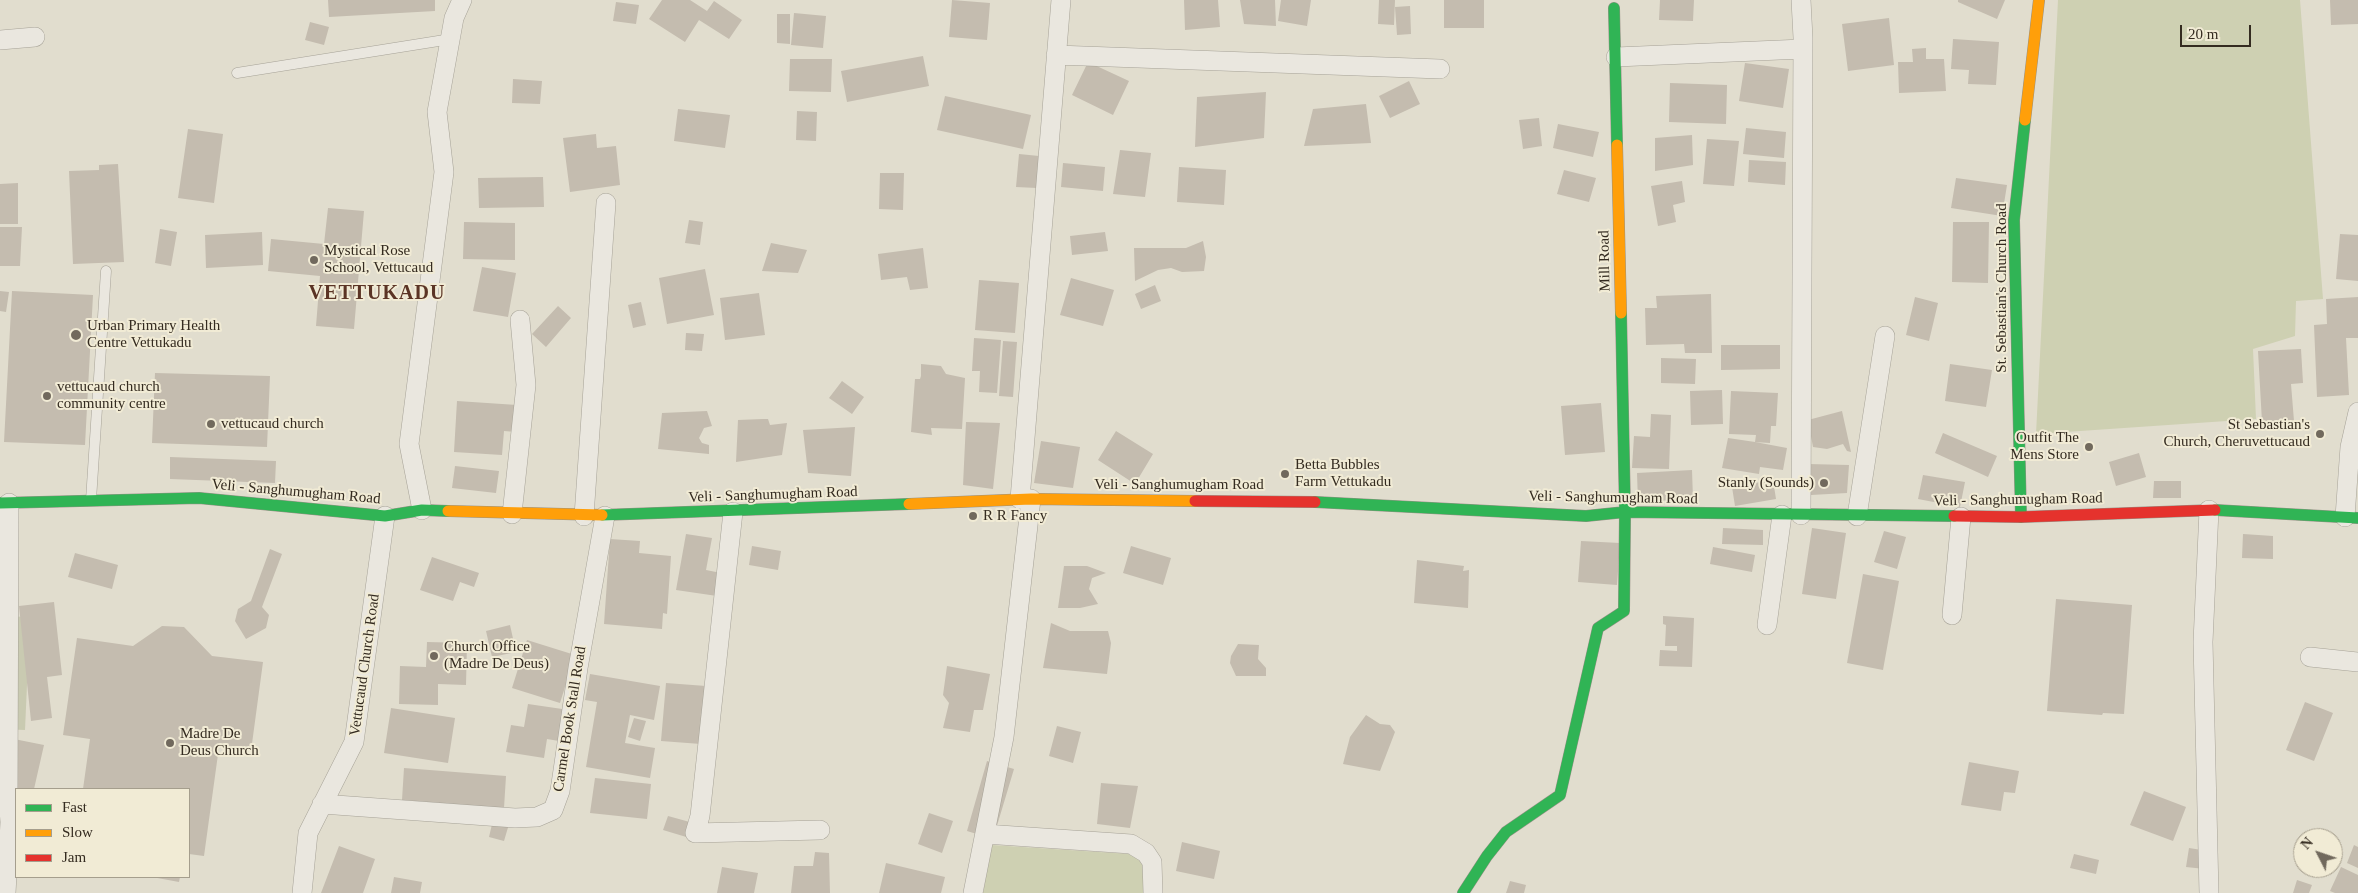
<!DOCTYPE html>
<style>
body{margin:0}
#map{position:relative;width:2358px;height:893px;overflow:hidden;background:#e1ddce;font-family:Georgia,serif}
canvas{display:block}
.legend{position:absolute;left:15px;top:788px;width:175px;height:90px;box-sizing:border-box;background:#f1ebd5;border:1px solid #a59e8d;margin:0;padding:6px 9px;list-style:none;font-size:15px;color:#342b20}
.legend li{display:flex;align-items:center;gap:10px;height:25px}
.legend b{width:25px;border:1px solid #a59e8d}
.north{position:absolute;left:2293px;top:828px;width:50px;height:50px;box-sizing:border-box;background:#f1ebd5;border:1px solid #a59e8d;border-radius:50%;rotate:311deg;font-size:14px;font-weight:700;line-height:20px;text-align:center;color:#342b20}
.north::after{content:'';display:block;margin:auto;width:18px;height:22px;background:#71695d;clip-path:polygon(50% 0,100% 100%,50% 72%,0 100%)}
.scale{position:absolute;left:2180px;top:25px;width:71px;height:22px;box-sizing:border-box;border:2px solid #342b20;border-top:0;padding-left:6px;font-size:15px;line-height:18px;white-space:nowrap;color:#342b20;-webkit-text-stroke:4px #f1ebd5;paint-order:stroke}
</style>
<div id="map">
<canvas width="2358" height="893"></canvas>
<ul class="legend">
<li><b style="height:6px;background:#30b455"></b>Fast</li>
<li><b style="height:6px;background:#ff9f0a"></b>Slow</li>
<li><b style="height:6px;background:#e5322d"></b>Jam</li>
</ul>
<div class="north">N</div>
<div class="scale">20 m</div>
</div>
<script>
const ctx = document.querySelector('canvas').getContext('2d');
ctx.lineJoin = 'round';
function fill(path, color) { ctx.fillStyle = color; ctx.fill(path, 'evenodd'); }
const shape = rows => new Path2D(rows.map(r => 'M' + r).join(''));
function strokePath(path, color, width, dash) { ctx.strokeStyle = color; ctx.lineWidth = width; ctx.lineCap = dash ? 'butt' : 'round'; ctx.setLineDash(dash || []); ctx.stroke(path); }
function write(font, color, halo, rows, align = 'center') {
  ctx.font = font + ' Georgia,serif'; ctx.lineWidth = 4; ctx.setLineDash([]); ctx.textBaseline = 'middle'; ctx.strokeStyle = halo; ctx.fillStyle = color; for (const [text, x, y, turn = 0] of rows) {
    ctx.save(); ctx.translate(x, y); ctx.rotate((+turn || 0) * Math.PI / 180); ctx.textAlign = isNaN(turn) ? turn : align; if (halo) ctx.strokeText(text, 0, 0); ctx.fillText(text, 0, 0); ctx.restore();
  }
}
fill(shape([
 [2058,0,2300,0,2323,299,2296,301,2295,336,2253,349,2256,419,2036,434],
 [991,845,1145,855,1144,893,983,893]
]), '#ced0b2');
fill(shape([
 [0,616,30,617,25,730,0,729]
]), '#c9cab1');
fill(shape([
 [328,0,435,0,435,11,329,17],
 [662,0,690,0,707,11,714,1,742,20,729,39,699,20,685,42,649,19],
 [952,0,990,3,987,40,949,37],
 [1184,0,1218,0,1220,27,1185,30],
 [1240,0,1275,0,1276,26,1244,24],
 [1281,0,1311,0,1307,26,1278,21],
 [1379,0,1395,0,1394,25,1378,24],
 [1444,0,1484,0,1484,28,1444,28],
 [1660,0,1694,0,1693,21,1659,20],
 [1958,0,2005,0,1997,19,1958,2],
 [2330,0,2358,0,2358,24,2331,25],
 [616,2,639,5,636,24,613,21],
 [1410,6,1411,34,1397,35,1395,7],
 [794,13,826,16,823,48,791,45],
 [777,14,790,14,790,44,777,43],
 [1889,18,1894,65,1848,71,1842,24],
 [310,22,329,27,324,45,305,40],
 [1953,39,1999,42,1996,85,1968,84,1969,70,1951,69],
 [1926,48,1926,59,1944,59,1946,91,1899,93,1898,62,1913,62,1912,49],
 [923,56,929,86,847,102,841,71],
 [790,59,832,59,831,92,789,91],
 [1088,62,1129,81,1113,115,1072,95],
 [1745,63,1789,69,1783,108,1739,101],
 [513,79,542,81,540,104,512,103],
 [1409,81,1420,104,1390,118,1379,96],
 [1670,83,1727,85,1726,124,1669,122],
 [1266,92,1264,138,1195,147,1197,97],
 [945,96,1031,115,1023,149,937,130],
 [1366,104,1371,143,1304,146,1313,109],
 [678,109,730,115,725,148,674,141],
 [797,111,817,112,816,141,796,140],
 [1539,118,1542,146,1523,149,1519,120],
 [1558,124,1599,132,1593,157,1553,148],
 [1746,128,1786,132,1784,158,1743,154],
 [188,129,223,134,214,203,178,198],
 [596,134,597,148,616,146,620,185,570,192,563,138],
 [1692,135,1693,165,1655,171,1655,138],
 [1707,139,1739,141,1734,186,1703,184],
 [1120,150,1151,153,1145,197,1113,194],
 [1019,154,1039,156,1037,188,1016,187],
 [1749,160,1786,162,1785,185,1748,182],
 [1063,163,1105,167,1103,191,1061,187],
 [118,164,124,262,73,264,69,171,99,170,99,165],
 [1179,167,1226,170,1224,205,1177,202],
 [1564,170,1596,178,1589,202,1557,194],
 [880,173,904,173,903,210,879,209],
 [543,177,544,207,479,208,478,178],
 [1956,178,2007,185,2002,216,1951,208],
 [1682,181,1685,202,1673,205,1676,222,1658,226,1651,186],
 [18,183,18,224,0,224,0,184],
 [328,208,364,211,354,329,316,326,320,276,268,271,271,239,324,244],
 [689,220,703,222,700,245,685,243],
 [464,222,515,223,515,260,463,259],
 [1953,222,1989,222,1988,283,1952,282],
 [0,227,22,227,20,266,0,266],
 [160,229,177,232,171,266,155,263],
 [262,232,263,265,206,268,205,235],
 [1105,232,1108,251,1072,255,1070,236],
 [2340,234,2358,235,2358,281,2336,279],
 [1203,241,1206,257,1204,271,1182,272,1171,268,1158,270,1135,281,1134,248,1186,248],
 [771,243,807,250,798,273,762,271],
 [923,248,928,288,910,290,907,277,881,280,878,254],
 [482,267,516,273,508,317,473,311],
 [705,269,714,315,667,324,659,278],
 [1071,278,1114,290,1103,326,1060,315],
 [979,280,1019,283,1015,333,975,330],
 [1155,285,1161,301,1141,309,1135,294],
 [0,291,9,292,6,312,0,311],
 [12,291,93,295,85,445,4,442],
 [759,293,765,335,725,340,720,298],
 [1711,294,1712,353,1685,353,1684,344,1646,345,1645,308,1657,308,1656,296],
 [1915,297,1938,303,1929,341,1906,335],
 [2358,297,2358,338,2346,338,2349,395,2317,397,2314,325,2327,324,2326,299],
 [641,302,646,325,633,328,628,305],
 [558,306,571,318,546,347,532,334],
 [686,333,704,334,702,351,685,350],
 [974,338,1001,340,997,393,979,392,980,371,972,371],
 [1003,341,1017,342,1013,397,999,396],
 [1721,345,1780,345,1780,369,1721,370],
 [2301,349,2303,383,2291,384,2294,421,2262,422,2258,351],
 [1661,358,1696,359,1695,384,1661,383],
 [921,364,941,366,946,374,965,378,962,429,931,428,932,435,911,432,915,379,920,379,921,376],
 [1950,364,1992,370,1986,407,1945,401],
 [155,373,270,376,267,447,152,443],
 [842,381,864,397,852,414,829,398],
 [1722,390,1723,424,1691,425,1690,391],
 [1731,391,1778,393,1776,426,1771,426,1770,443,1755,442,1787,448,1783,470,1760,467,1759,474,1722,468,1728,438,1755,442,1756,435,1729,434],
 [457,401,517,405,516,432,504,431,502,455,454,452],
 [1601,403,1605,452,1565,455,1561,406],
 [707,411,712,426,704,428,699,438,702,443,709,445,709,454,658,449,662,413],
 [1842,411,1851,452,1847,451,1843,444,1827,449,1813,447,1808,420],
 [1651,414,1671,415,1669,469,1632,468,1634,436,1650,437],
 [763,419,768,419,770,425,787,423,782,455,736,462,738,420],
 [966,422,1000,423,993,489,963,485],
 [855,427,851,476,808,473,803,430],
 [1116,431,1153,454,1135,484,1098,460],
 [1943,433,1997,456,1988,477,1935,453],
 [1041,441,1080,447,1073,488,1034,483],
 [2139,453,2146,477,2116,486,2109,462],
 [170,457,276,461,275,483,170,479],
 [1808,464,1849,465,1847,493,1811,495],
 [455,466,499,471,496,493,452,488],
 [1692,470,1693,499,1638,502,1637,473],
 [1923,475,1965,482,1960,507,1918,499],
 [1773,480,1776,499,1735,506,1732,487],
 [2154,481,2181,481,2181,498,2153,498],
 [1723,528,1763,530,1763,545,1722,544],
 [1812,528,1846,533,1836,599,1802,594],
 [1884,531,1906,537,1897,569,1874,562],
 [686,534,712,538,706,570,721,573,717,596,676,590],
 [2243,534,2273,536,2273,559,2242,558],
 [610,539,640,541,639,553,671,556,667,614,663,613,662,629,604,624],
 [1581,541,1620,543,1617,585,1578,582],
 [752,546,781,551,778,570,749,565],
 [1131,546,1171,558,1163,585,1123,573],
 [1713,547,1755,555,1752,572,1710,564],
 [270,549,282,554,262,607,269,615,266,628,246,639,235,621,238,609,251,601],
 [75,553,118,565,112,589,68,577],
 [432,557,479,573,474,587,460,582,453,601,420,590],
 [1417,560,1464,566,1463,571,1469,570,1468,608,1414,603],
 [1064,566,1087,566,1106,573,1092,578,1089,589,1098,604,1080,608,1058,608],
 [1863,574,1899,581,1883,670,1847,663],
 [2056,599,2132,605,2124,714,2103,713,2102,715,2047,711],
 [54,602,62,675,47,677,52,718,31,721,19,606],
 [1663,616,1694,618,1692,667,1659,666,1660,650,1677,651,1677,646,1665,646,1666,625,1663,624],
 [1051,623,1070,631,1108,631,1111,643,1107,674,1043,668],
 [510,625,516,652,492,657,486,631],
 [162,626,184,627,212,656,263,662,251,751,219,747,204,856,189,854,189,789,83,789,90,739,63,735,77,638,133,646],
 [527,640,575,655,560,703,512,688],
 [427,642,467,643,466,685,438,684,438,705,399,704,400,666,426,667],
 [1238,644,1259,645,1258,659,1266,668,1266,676,1236,676,1230,663,1231,656],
 [947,666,990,674,983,710,974,710,970,732,943,728,949,703,943,695],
 [590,674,660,686,654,720,630,715,625,743,655,748,650,778,586,767,597,702,585,700],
 [666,683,706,686,701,744,661,741],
 [2305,702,2333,713,2314,761,2286,750],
 [528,704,569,710,565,742,547,739,544,758,506,752,511,725,524,727],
 [391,708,455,718,448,763,384,753],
 [1366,715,1380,724,1390,725,1395,732,1380,771,1343,764,1350,737],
 [634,718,646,721,640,741,628,737],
 [1057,726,1081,732,1073,763,1049,756],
 [14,739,44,745,34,789,16,789],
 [987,761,1014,769,993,839,967,831],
 [1969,762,2019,771,2015,793,2004,792,2001,811,1961,805],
 [404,768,506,776,504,808,402,800],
 [595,778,651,784,647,819,590,813],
 [1101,783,1138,786,1130,828,1097,824],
 [2144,791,2186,807,2173,841,2130,825],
 [929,813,953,821,942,853,918,844],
 [668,816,697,824,693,839,663,830],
 [493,820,509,824,504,841,489,837],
 [1182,842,1220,851,1214,879,1176,871],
 [2354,845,2358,847,2358,868,2347,863],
 [339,846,375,859,363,893,321,893],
 [2189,848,2208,851,2205,869,2186,867],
 [815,852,829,853,830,893,791,893,794,866,813,866],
 [2074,854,2099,860,2096,874,2070,868],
 [886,863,945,877,941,893,879,893],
 [722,867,758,873,754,893,717,893],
 [2341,867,2358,875,2358,893,2335,893,2330,891],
 [152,877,180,877,179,882],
 [394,877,422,882,420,893,391,893],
 [2297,880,2312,885,2309,893,2293,893],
 [1510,881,1526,885,1524,893,1506,893]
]), '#c4bcaf');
const lane = shape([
 [237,73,451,39],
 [91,500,106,271]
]);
const street = shape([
 [0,40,35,37],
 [1056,55,1440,69],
 [1616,57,1803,49],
 [1020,499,1061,0],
 [422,510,409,444,444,172,437,112,454,18,462,0],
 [2209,510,2203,642,2209,893],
 [733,512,700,816,695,833,820,830],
 [512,514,526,385,520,320],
 [1801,515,1803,38,1801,0],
 [584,516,606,203],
 [1857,516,1885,336],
 [2345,517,2350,447,2358,412],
 [1952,615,1961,517],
 [1767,625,1782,515],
 [2310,657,2358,662],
 [322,804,515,818,537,817,553,810,560,791,578,668,605,516],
 [985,834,1131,844,1146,853,1152,862,1153,893],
 [6,893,10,822,8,797,9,503],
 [302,893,308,833,354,742,385,516],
 [973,893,1004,737,1031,499]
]);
const fast = shape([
 [1614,8,1617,145],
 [1315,502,1586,516,1625,512,1954,516],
 [0,503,199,498,385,516,422,510,448,511],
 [2215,510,2358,518],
 [602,515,909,504],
 [2021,517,2014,220,2025,120],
 [1463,893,1487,856,1506,832,1560,795,1598,628,1624,611,1625,512,1621,313]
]);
const slow = shape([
 [2025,120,2039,0],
 [1617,145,1621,313],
 [909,504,1031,499,1195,501],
 [448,511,602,515]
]);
const jam = shape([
 [1195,501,1315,502],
 [1954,516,2021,517,2215,510]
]);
strokePath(lane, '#a6a297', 11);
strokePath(street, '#a6a297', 20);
strokePath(fast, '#969186', 12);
strokePath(slow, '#969186', 12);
strokePath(jam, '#969186', 12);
strokePath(lane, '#eae7df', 10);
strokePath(street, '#eae7df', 19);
strokePath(fast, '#30b455', 11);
strokePath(slow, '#ff9f0a', 11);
strokePath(jam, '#e5322d', 11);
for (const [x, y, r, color] of [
 [314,260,5,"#71695d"],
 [76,335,6,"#71695d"],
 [47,396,5,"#71695d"],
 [211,424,5,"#71695d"],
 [2320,434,5,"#71695d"],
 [2089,447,5,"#71695d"],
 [1285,474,5,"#71695d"],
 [1824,483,5,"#71695d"],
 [973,516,5,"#71695d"],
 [434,656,5,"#71695d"],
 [170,743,5,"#71695d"]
]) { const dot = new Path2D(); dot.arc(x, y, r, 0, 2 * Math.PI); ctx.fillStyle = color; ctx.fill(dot); strokePath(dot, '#f1ebd5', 2); }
write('15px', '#342b20', '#f1ebd5', [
 ["Mystical Rose",324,251],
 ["School, Vettucaud",324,268],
 ["Urban Primary Health",87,326],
 ["Centre Vettukadu",87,343],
 ["vettucaud church",57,387],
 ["community centre",57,404],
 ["vettucaud church",221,424],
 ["St Sebastian's",2310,425,"right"],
 ["Church, Cheruvettucaud",2310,442,"right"],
 ["Outfit The",2079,438,"right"],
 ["Mens Store",2079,455,"right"],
 ["Betta Bubbles",1295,465],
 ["Farm Vettukadu",1295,482],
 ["Stanly (Sounds)",1814,483,"right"],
 ["R R Fancy",983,516],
 ["Church Office",444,647],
 ["(Madre De Deus)",444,664],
 ["Madre De",180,734],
 ["Deus Church",180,751]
], 'left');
write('15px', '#342b20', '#f1ebd5', [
 ["Mill Road",1605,261,-91],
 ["St. Sebastian's Church Road",2002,288,-90],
 ["Veli - Sanghumugham Road",1179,485],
 ["Veli - Sanghumugham Road",296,492,5],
 ["Veli - Sanghumugham Road",773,495,-2],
 ["Veli - Sanghumugham Road",1613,498,1],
 ["Veli - Sanghumugham Road",2018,500,-1],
 ["Vettucaud Church Road",365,665,-82],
 ["Carmel Book Stall Road",570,719,-81]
]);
ctx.letterSpacing = '1px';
write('bold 20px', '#5b3425', '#f1ebd5', [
 ["VETTUKADU",377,294]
]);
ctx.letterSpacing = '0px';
</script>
